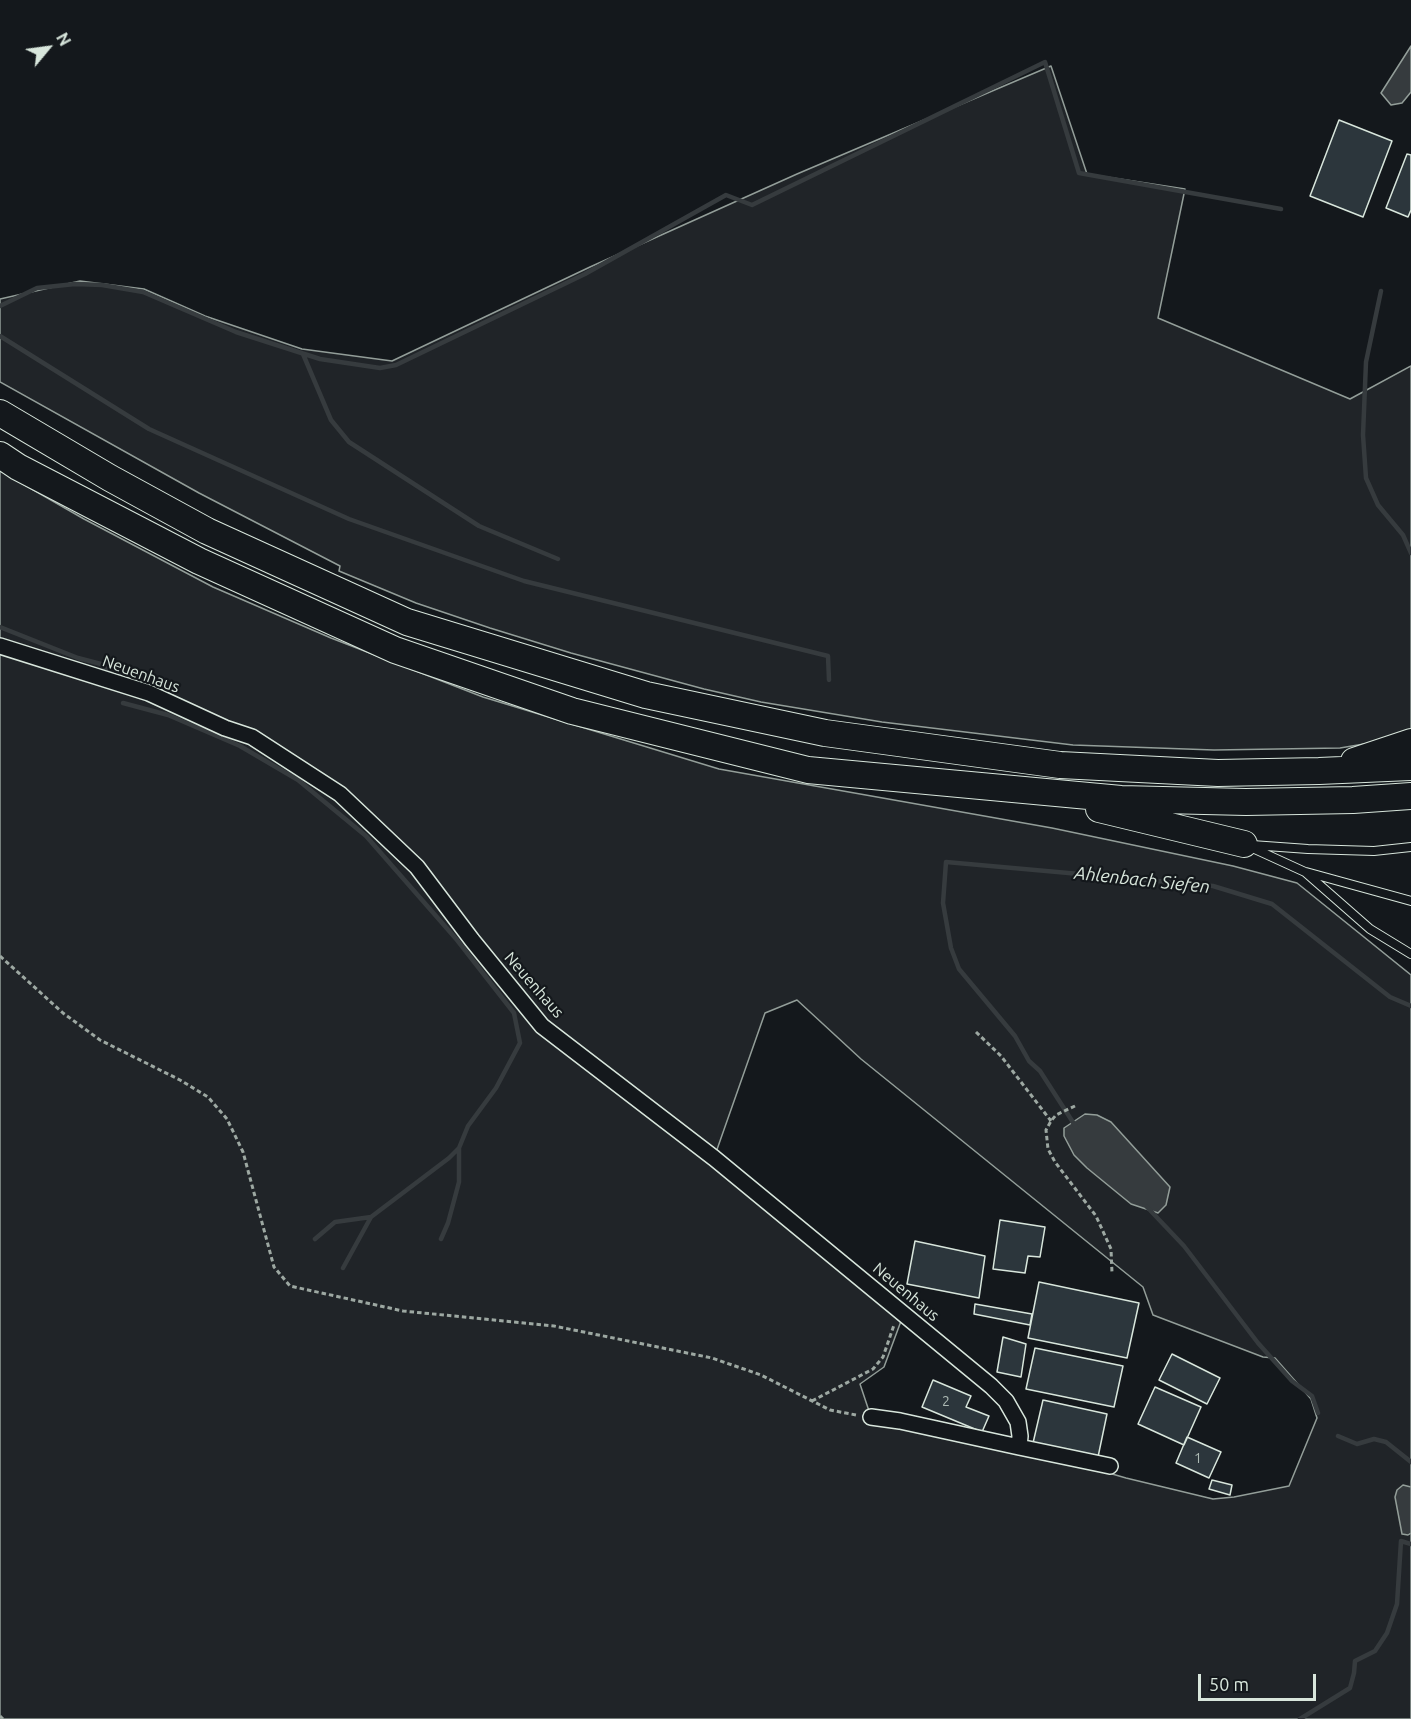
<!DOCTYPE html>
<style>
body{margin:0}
#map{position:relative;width:1411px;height:1719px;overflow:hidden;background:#14181c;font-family:Ubuntu,sans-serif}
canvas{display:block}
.north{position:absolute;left:18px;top:18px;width:60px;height:60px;-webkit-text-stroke:4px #14181c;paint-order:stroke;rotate:61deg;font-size:16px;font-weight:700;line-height:24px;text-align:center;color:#d8e6dc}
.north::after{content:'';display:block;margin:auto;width:21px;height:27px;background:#d8e6dc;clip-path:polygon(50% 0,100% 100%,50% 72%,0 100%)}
.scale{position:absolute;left:1198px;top:1674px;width:118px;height:27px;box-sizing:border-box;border:3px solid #d8e6dc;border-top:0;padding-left:8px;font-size:18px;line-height:21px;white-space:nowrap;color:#d8e6dc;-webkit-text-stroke:4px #14181c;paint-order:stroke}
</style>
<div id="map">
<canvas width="1411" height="1719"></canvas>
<div class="north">N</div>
<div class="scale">50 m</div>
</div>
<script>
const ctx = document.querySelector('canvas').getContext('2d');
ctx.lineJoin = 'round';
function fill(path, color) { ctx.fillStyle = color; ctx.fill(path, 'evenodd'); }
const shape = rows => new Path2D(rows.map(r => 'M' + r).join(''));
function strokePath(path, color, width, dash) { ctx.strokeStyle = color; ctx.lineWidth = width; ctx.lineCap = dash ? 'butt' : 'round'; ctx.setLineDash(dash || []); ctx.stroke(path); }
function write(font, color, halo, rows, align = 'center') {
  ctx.font = font + ' Ubuntu,sans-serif'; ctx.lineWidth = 4.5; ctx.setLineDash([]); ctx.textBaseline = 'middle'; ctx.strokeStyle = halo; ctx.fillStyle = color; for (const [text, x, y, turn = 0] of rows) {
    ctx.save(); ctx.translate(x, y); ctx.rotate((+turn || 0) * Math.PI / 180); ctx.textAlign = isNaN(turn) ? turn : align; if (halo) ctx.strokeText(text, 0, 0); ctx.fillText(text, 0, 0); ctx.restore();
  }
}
const green = shape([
 [1051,66,1087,174,1185,189,1158,318,1350,399,1411,366,1411,733,1382,741,1340,748,1214,750,1073,745,882,722,761,702,704,689,571,653,490,628,416,603,339,571,340,566,199,493,0,382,0,299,80,281,144,289,205,316,302,349,392,361,590,267,797,174,1051,66],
 [0,471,84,519,213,587,331,638,483,697,719,769,1052,828,1233,866,1297,883,1411,975,1411,1719,0,1719,0,471],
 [797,1000,861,1059,1143,1287,1153,1315,1263,1357,1275,1358,1311,1399,1317,1418,1289,1486,1234,1497,1213,1499,1126,1478,1019,1447,871,1417,860,1384,884,1367,904,1313,714,1158,765,1013,797,1000]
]);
fill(green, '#202428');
strokePath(green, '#939e99', 1.5);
const water = shape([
 [1411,46,1411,92,1402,103,1391,105,1381,93,1411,46],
 [1085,1114,1097,1115,1111,1122,1170,1187,1166,1205,1158,1213,1131,1204,1087,1168,1074,1155,1064,1136,1064,1128,1085,1114],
 [1403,1485,1411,1487,1411,1533,1408,1535,1402,1534,1395,1497,1397,1490,1403,1485]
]);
fill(water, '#363b3e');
strokePath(water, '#939e99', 1.5);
strokePath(shape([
 [1381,291,1366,362,1363,435,1366,478,1378,505,1403,535,1411,553],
 [0,306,37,288,75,284,102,285,143,292,236,332,320,359,380,368,396,365,585,274,726,195,752,205,1045,62,1079,173,1281,209],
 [0,336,149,429,349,519,524,581,828,656,829,680],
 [303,354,331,420,349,442,479,526,558,559],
 [0,627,78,658,101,664,111,674],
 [123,703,168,715,240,746,298,780,366,836,457,940,514,1013,520,1043,496,1088,468,1126,459,1148,449,1158,371,1217,335,1222,315,1239],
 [1076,1127,1040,1071,1029,1061,1015,1036,959,969,951,948,943,903,946,862,1213,886,1272,904,1390,997,1411,1006],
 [1147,1207,1184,1246,1258,1343,1292,1381,1312,1396,1318,1413],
 [441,1239,448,1223,459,1182,459,1148],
 [343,1268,371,1217],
 [1338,1436,1357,1444,1374,1439,1386,1442,1411,1462],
 [1300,1719,1350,1688,1354,1673,1355,1661,1375,1651,1387,1633,1397,1604,1401,1541,1411,1544]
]), '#363b3e', 4.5);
const building = shape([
 [1339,120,1392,141,1363,217,1310,196,1339,120],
 [1407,154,1411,155,1411,210,1408,217,1386,208,1407,154],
 [1000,1220,1045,1227,1040,1257,1028,1256,1025,1273,993,1269,1000,1220],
 [915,1241,985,1256,979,1298,907,1284,915,1241],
 [1039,1282,1139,1303,1127,1358,1028,1338,1039,1282],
 [975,1304,1032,1314,1030,1325,974,1314,975,1304],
 [1003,1337,1026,1344,1021,1377,997,1372,1003,1337],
 [1035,1348,1123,1366,1114,1407,1026,1389,1035,1348],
 [1172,1354,1220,1378,1207,1404,1159,1380,1172,1354],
 [933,1380,971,1396,966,1407,989,1416,982,1432,922,1407,933,1380],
 [1155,1387,1201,1407,1184,1445,1138,1424,1155,1387],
 [1043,1400,1107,1414,1098,1457,1033,1443,1043,1400],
 [1187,1437,1221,1452,1209,1478,1176,1463,1187,1437],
 [1212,1480,1232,1485,1230,1495,1209,1489,1212,1480]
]);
fill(building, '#2c363c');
strokePath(building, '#d8e6dc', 1.5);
const lane = shape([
 [1246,845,1305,872,1370,929,1411,954],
 [1252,845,1308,849,1374,851,1411,847],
 [1306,872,1411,901]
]);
const street = shape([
 [0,646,149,693,225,728,252,737,340,794,417,867,472,940,542,1026,714,1158,991,1386,1006,1401,1018,1422,1020,1436,1019,1447,1110,1466],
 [871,1417,900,1421,1019,1447]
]);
const highway = shape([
 [0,413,110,478,207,531,407,622,646,695,825,733,1060,765,1218,773,1319,771,1411,767],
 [0,455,18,467,199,561,395,650,572,711,808,770,1121,799,1246,802,1353,800,1411,796],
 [1354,761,1411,742],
 [1099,809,1244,844]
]);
strokePath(lane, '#d8e6dc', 10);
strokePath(street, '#d8e6dc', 18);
strokePath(highway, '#d8e6dc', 28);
strokePath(shape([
 [0,956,63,1013,100,1040,180,1080,208,1097,227,1119,243,1152,274,1267,290,1286,403,1311,554,1326,712,1358,761,1375,830,1410,856,1415],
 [976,1032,1001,1056,1051,1121],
 [1075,1106,1056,1115,1051,1121,1046,1130,1048,1149,1055,1162,1096,1216,1111,1249,1112,1273],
 [812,1401,873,1369,883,1357,894,1325],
 [0,1716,3,1719]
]), '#9da8a2', 3, [4.5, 3]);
strokePath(lane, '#14181c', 8);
strokePath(street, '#14181c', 15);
strokePath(highway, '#14181c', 26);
write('14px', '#adbab4', null, [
 ["2",946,1401],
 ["1",1198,1458]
]);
write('16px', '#d8e6dc', '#14181c', [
 ["Neuenhaus",141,674,20],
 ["Neuenhaus",534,985,49],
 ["Neuenhaus",906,1292,40]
]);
write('italic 18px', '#d8e6dc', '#14181c', [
 ["Ahlenbach Siefen",1142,880,6]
]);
</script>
